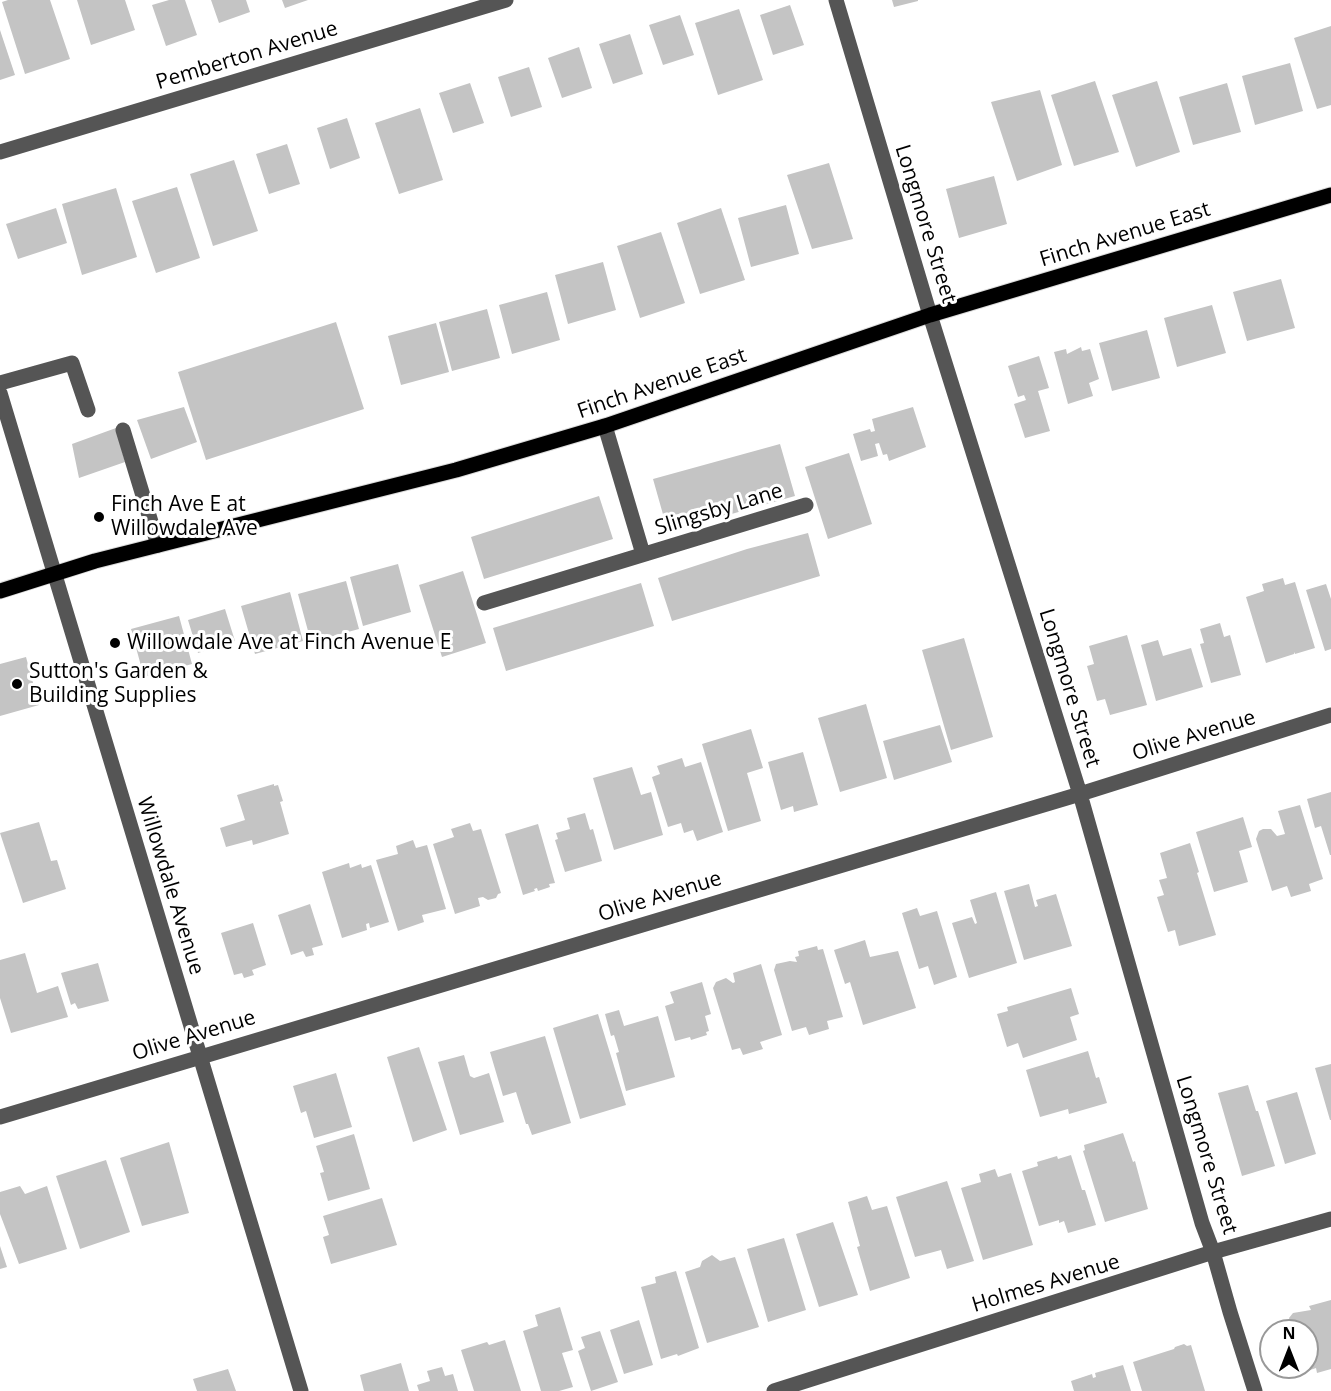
<!DOCTYPE html>
<style>
body{margin:0}
#map{position:relative;width:1331px;height:1391px;overflow:hidden;background:#fff;font-family:"Open Sans",sans-serif}
canvas{display:block}
.north{position:absolute;left:1259px;top:1319px;width:60px;height:60px;box-sizing:border-box;background:#fff;border:2px solid #999;border-radius:50%;rotate:0deg;font-size:16px;font-weight:700;line-height:24px;text-align:center;color:#000}
.north::after{content:'';display:block;margin:auto;width:21px;height:27px;background:#000;clip-path:polygon(50% 0,100% 100%,50% 72%,0 100%)}
</style>
<div id="map">
<canvas width="1331" height="1391"></canvas>
<div class="north">N</div>
</div>
<script>
const ctx = document.querySelector('canvas').getContext('2d');
ctx.lineJoin = 'round';
function fill(path, color) { ctx.fillStyle = color; ctx.fill(path, 'evenodd'); }
const shape = rows => new Path2D(rows.map(r => 'M' + r).join(''));
function strokePath(path, color, width, dash) { ctx.strokeStyle = color; ctx.lineWidth = width; ctx.lineCap = dash ? 'butt' : 'round'; ctx.setLineDash(dash || []); ctx.stroke(path); }
function write(font, color, halo, rows, align = 'center') {
  ctx.font = font + ' "Open Sans",sans-serif'; ctx.lineWidth = 6; ctx.setLineDash([]); ctx.textBaseline = 'middle'; ctx.strokeStyle = halo; ctx.fillStyle = color; for (const [text, x, y, turn = 0] of rows) {
    ctx.save(); ctx.translate(x, y); ctx.rotate((+turn || 0) * Math.PI / 180); ctx.textAlign = isNaN(turn) ? turn : align; if (halo) ctx.strokeText(text, 0, 0); ctx.fillText(text, 0, 0); ctx.restore();
  }
}
fill(shape([
 [8,0,50,0,70,59,25,74,2,2],
 [77,0,125,0,135,30,91,45],
 [169,0,185,0,197,35,166,46,152,5],
 [211,0,246,0,250,12,219,23],
 [282,0,308,0,285,8],
 [892,0,918,0,918,1,894,7],
 [790,5,804,45,773,55,760,15],
 [739,9,763,80,718,95,695,23],
 [680,15,694,55,663,65,649,25],
 [1331,26,1331,105,1317,109,1294,38],
 [0,30,15,75,0,80],
 [630,34,643,74,613,84,599,44],
 [579,47,592,88,562,98,548,58],
 [1290,63,1303,111,1255,125,1242,76],
 [529,67,542,107,511,117,498,77],
 [1095,81,1119,152,1074,166,1051,95],
 [1157,81,1180,152,1136,167,1112,95],
 [470,83,484,123,453,133,439,93],
 [1227,83,1241,132,1193,145,1179,97],
 [1040,90,1062,165,1017,181,991,102],
 [420,108,443,180,399,194,375,123],
 [347,118,360,158,330,169,317,128],
 [287,144,300,184,269,194,256,154],
 [234,160,258,231,213,246,190,174],
 [829,163,853,239,812,249,787,175],
 [994,176,1007,224,959,238,946,189],
 [177,187,200,258,156,273,132,201],
 [116,188,137,257,82,275,62,204],
 [786,205,799,254,751,267,738,218],
 [56,208,67,243,18,259,6,224],
 [721,208,745,280,700,294,677,223],
 [661,232,685,303,640,318,617,246],
 [603,262,616,310,568,324,555,275],
 [1281,279,1295,328,1247,341,1233,292],
 [547,292,560,340,512,354,499,305],
 [1212,305,1226,353,1177,367,1164,318],
 [487,309,500,358,452,371,439,322],
 [336,322,364,409,206,460,178,372],
 [436,323,449,372,401,385,388,336],
 [1147,330,1160,378,1112,391,1099,343],
 [1081,347,1082,351,1090,349,1099,379,1089,383,1093,396,1068,404,1054,352,1066,349,1067,354],
 [1039,356,1049,388,1038,391,1050,431,1025,438,1014,404,1026,400,1024,395,1018,397,1008,366],
 [184,407,197,442,151,459,137,420],
 [913,407,926,447,889,461,887,454,883,455,879,443,875,444,878,456,861,461,853,434,870,429,871,432,875,431,872,419],
 [116,428,125,462,79,478,72,444],
 [780,444,795,496,668,532,653,479],
 [849,453,872,524,828,539,805,467],
 [599,496,613,539,484,579,471,537],
 [808,533,820,576,672,621,658,578,747,549],
 [398,564,411,612,363,626,350,577],
 [463,571,486,643,442,657,419,585],
 [1283,578,1285,585,1295,582,1315,648,1295,654,1295,652,1294,654,1266,663,1246,597,1264,591,1262,584],
 [346,581,359,629,311,642,298,594],
 [641,583,654,626,506,671,493,628],
 [1326,584,1331,599,1331,649,1325,651,1306,590],
 [290,592,303,641,255,654,241,606],
 [225,609,235,641,198,653,188,620],
 [179,616,192,664,144,677,131,629],
 [1220,623,1224,637,1230,635,1241,675,1211,683,1200,644,1204,643,1200,629],
 [1127,635,1147,705,1110,715,1105,699,1097,701,1087,666,1094,664,1089,646],
 [964,638,993,737,951,750,922,650],
 [1158,640,1163,656,1191,648,1203,687,1156,701,1141,645],
 [26,657,39,705,0,716,0,664],
 [866,704,887,778,840,792,818,718],
 [940,725,952,762,894,780,883,741],
 [751,729,763,768,747,773,761,821,728,831,702,744],
 [803,752,818,805,794,812,793,806,781,810,768,762],
 [682,758,685,767,701,762,723,832,697,841,693,830,684,833,681,823,668,827,652,777,660,774,657,766],
 [632,767,641,795,651,792,663,835,614,850,593,778],
 [274,784,274,786,278,785,283,801,280,802,289,834,253,845,252,840,226,847,220,828,245,820,237,795],
 [1331,792,1331,855,1330,855,1321,826,1315,828,1307,799],
 [1300,805,1323,879,1309,884,1311,891,1291,897,1287,886,1272,891,1256,839,1259,831,1263,829,1271,829,1277,836,1285,834,1278,811],
 [585,813,590,830,593,829,602,861,565,872,555,840,558,839,556,833,570,829,567,818],
 [1243,817,1252,847,1239,851,1248,882,1214,892,1196,832],
 [39,822,51,861,57,860,66,889,23,903,0,833],
 [470,823,473,831,481,829,501,893,498,894,496,898,488,900,483,897,478,898,480,906,455,914,433,844,454,837,451,829],
 [538,824,555,883,549,884,550,887,538,891,537,888,534,889,535,891,523,895,505,834],
 [413,840,416,848,427,845,446,909,422,915,424,922,398,931,376,860,398,854,396,846],
 [1190,843,1199,872,1197,873,1216,935,1179,946,1175,930,1168,932,1157,897,1164,895,1159,880,1167,878,1160,853],
 [349,863,350,868,361,864,362,868,371,865,389,922,370,928,369,923,366,924,367,930,342,938,322,872],
 [1029,884,1035,907,1038,906,1036,900,1056,894,1072,946,1024,960,1004,891],
 [996,892,1017,963,969,978,952,923,972,917,975,924,977,923,970,900],
 [310,904,323,945,312,948,314,955,306,957,303,951,291,955,278,915],
 [917,908,920,916,937,911,957,977,934,985,928,966,919,969,902,913],
 [253,923,266,965,252,970,254,975,244,978,242,973,234,975,221,933],
 [865,940,870,957,898,951,916,1008,863,1025,850,982,845,984,834,950],
 [817,946,818,950,823,949,843,1017,827,1021,829,1029,809,1035,806,1027,792,1031,774,970,776,964,790,961,797,962,795,957,799,956,798,951],
 [25,953,37,993,58,986,68,1017,11,1033,0,998,0,960],
 [98,963,109,1001,78,1009,75,1003,71,1005,61,973],
 [761,964,782,1035,760,1042,763,1049,743,1055,740,1048,732,1050,713,988,716,982,726,978,733,983,735,982,733,973],
 [702,982,711,1014,705,1016,709,1031,706,1032,707,1035,691,1040,690,1037,675,1041,665,1006,674,1003,670,992],
 [1071,988,1079,1014,1070,1017,1077,1040,1023,1058,1018,1043,1007,1047,997,1014,1008,1011,1007,1007],
 [619,1010,624,1026,658,1016,675,1077,626,1091,616,1053,619,1052,614,1035,611,1036,605,1014],
 [598,1014,626,1105,580,1119,553,1028],
 [545,1036,571,1123,532,1135,528,1124,526,1124,516,1092,503,1096,490,1052],
 [419,1047,447,1130,413,1142,387,1057],
 [1088,1051,1096,1078,1099,1077,1107,1103,1069,1114,1068,1109,1040,1117,1026,1070],
 [464,1055,470,1076,474,1078,489,1073,504,1122,460,1135,438,1062],
 [1331,1064,1331,1120,1330,1120,1315,1068],
 [336,1073,352,1127,314,1138,306,1111,301,1113,293,1086],
 [1248,1085,1256,1111,1258,1111,1275,1166,1242,1176,1218,1093],
 [1297,1092,1316,1154,1285,1164,1266,1101],
 [1123,1133,1133,1162,1135,1161,1148,1209,1105,1222,1083,1151,1085,1150,1084,1145],
 [354,1134,370,1189,328,1201,320,1173,324,1172,316,1146],
 [169,1142,189,1213,142,1226,120,1158],
 [1071,1155,1082,1190,1085,1190,1096,1225,1068,1233,1064,1221,1059,1223,1059,1220,1039,1226,1022,1171,1038,1166,1037,1162,1057,1156,1058,1159],
 [106,1160,130,1232,80,1249,56,1176],
 [995,1169,998,1177,1011,1173,1033,1245,983,1260,961,1188,981,1182,979,1174],
 [947,1181,974,1261,947,1269,941,1250,915,1257,896,1197],
 [20,1186,25,1194,47,1186,67,1249,19,1264,0,1214,0,1192],
 [867,1196,872,1210,887,1206,910,1278,870,1291,857,1247,860,1246,848,1202],
 [382,1198,397,1245,331,1264,323,1237,329,1235,323,1216],
 [833,1222,858,1295,819,1307,796,1234],
 [784,1238,806,1310,768,1322,747,1249],
 [0,1246,7,1267,0,1269],
 [712,1255,720,1261,735,1257,759,1327,707,1343,685,1272,700,1267,702,1261],
 [676,1271,699,1348,678,1356,677,1354,661,1359,641,1287,656,1283,655,1277],
 [1331,1300,1331,1369,1317,1373,1316,1368,1304,1372,1303,1367,1307,1367,1307,1331,1293,1331,1289,1318,1293,1313,1311,1310,1309,1306],
 [560,1307,573,1350,562,1353,573,1387,559,1391,541,1391,523,1331,538,1326,535,1315],
 [639,1320,653,1365,624,1374,610,1330],
 [600,1331,618,1382,591,1391,578,1351,585,1348,581,1337],
 [505,1340,521,1391,474,1391,461,1350,487,1342,489,1345],
 [1184,1344,1187,1346,1191,1345,1205,1391,1142,1391,1133,1362,1174,1349,1175,1347],
 [401,1363,409,1391,364,1391,360,1375],
 [1123,1365,1131,1391,1074,1391,1071,1381,1092,1374,1093,1378,1096,1377,1095,1373],
 [442,1367,445,1376,453,1374,458,1391,419,1391,417,1385,430,1381,427,1371],
 [228,1369,236,1391,197,1391,193,1379]
]), '#c4c4c4');
const major = shape([
 [0,591,95,561,456,470,605,426,930,315,1331,195]
]);
strokePath(major, '#dbdbdb', 17);
strokePath(shape([
 [836,0,930,315,1080,794,1202,1223,1213,1252,1230,1312,1255,1391],
 [0,152,506,0],
 [0,383,72,363,88,410],
 [0,393,301,1391],
 [605,426,643,554],
 [123,430,158,545],
 [484,603,806,505],
 [0,1117,1080,794,1331,715],
 [774,1391,1213,1252,1331,1219]
]), '#555', 15);
strokePath(major, '#000', 15);
for (const [x, y, r, color] of [
 [99,517,6,"#000"],
 [115,643,6,"#000"],
 [17,684,6,"#000"]
]) { const dot = new Path2D(); dot.arc(x, y, r, 0, 2 * Math.PI); ctx.fillStyle = color; ctx.fill(dot); strokePath(dot, '#fff', 2); }
write('21px', '#000', '#fff', [
 ["Pemberton Avenue",247,56,-17],
 ["Longmore Street",925,224,73],
 ["Finch Avenue East",1125,235,-17],
 ["Finch Avenue East",662,384,-19],
 ["Slingsby Lane",719,510,-17],
 ["Longmore Street",1069,688,73],
 ["Olive Avenue",1194,736,-17],
 ["Willowdale Avenue",170,886,73],
 ["Olive Avenue",660,897,-17],
 ["Olive Avenue",194,1036,-17],
 ["Longmore Street",1206,1155,73],
 ["Holmes Avenue",1046,1284,-17]
]);
write('21px', '#000', '#fff', [
 ["Finch Ave E at",111,505],
 ["Willowdale Ave",111,529],
 ["Willowdale Ave at Finch Avenue E",127,643],
 ["Sutton's Garden &",29,672],
 ["Building Supplies",29,696]
], 'left');
</script>
